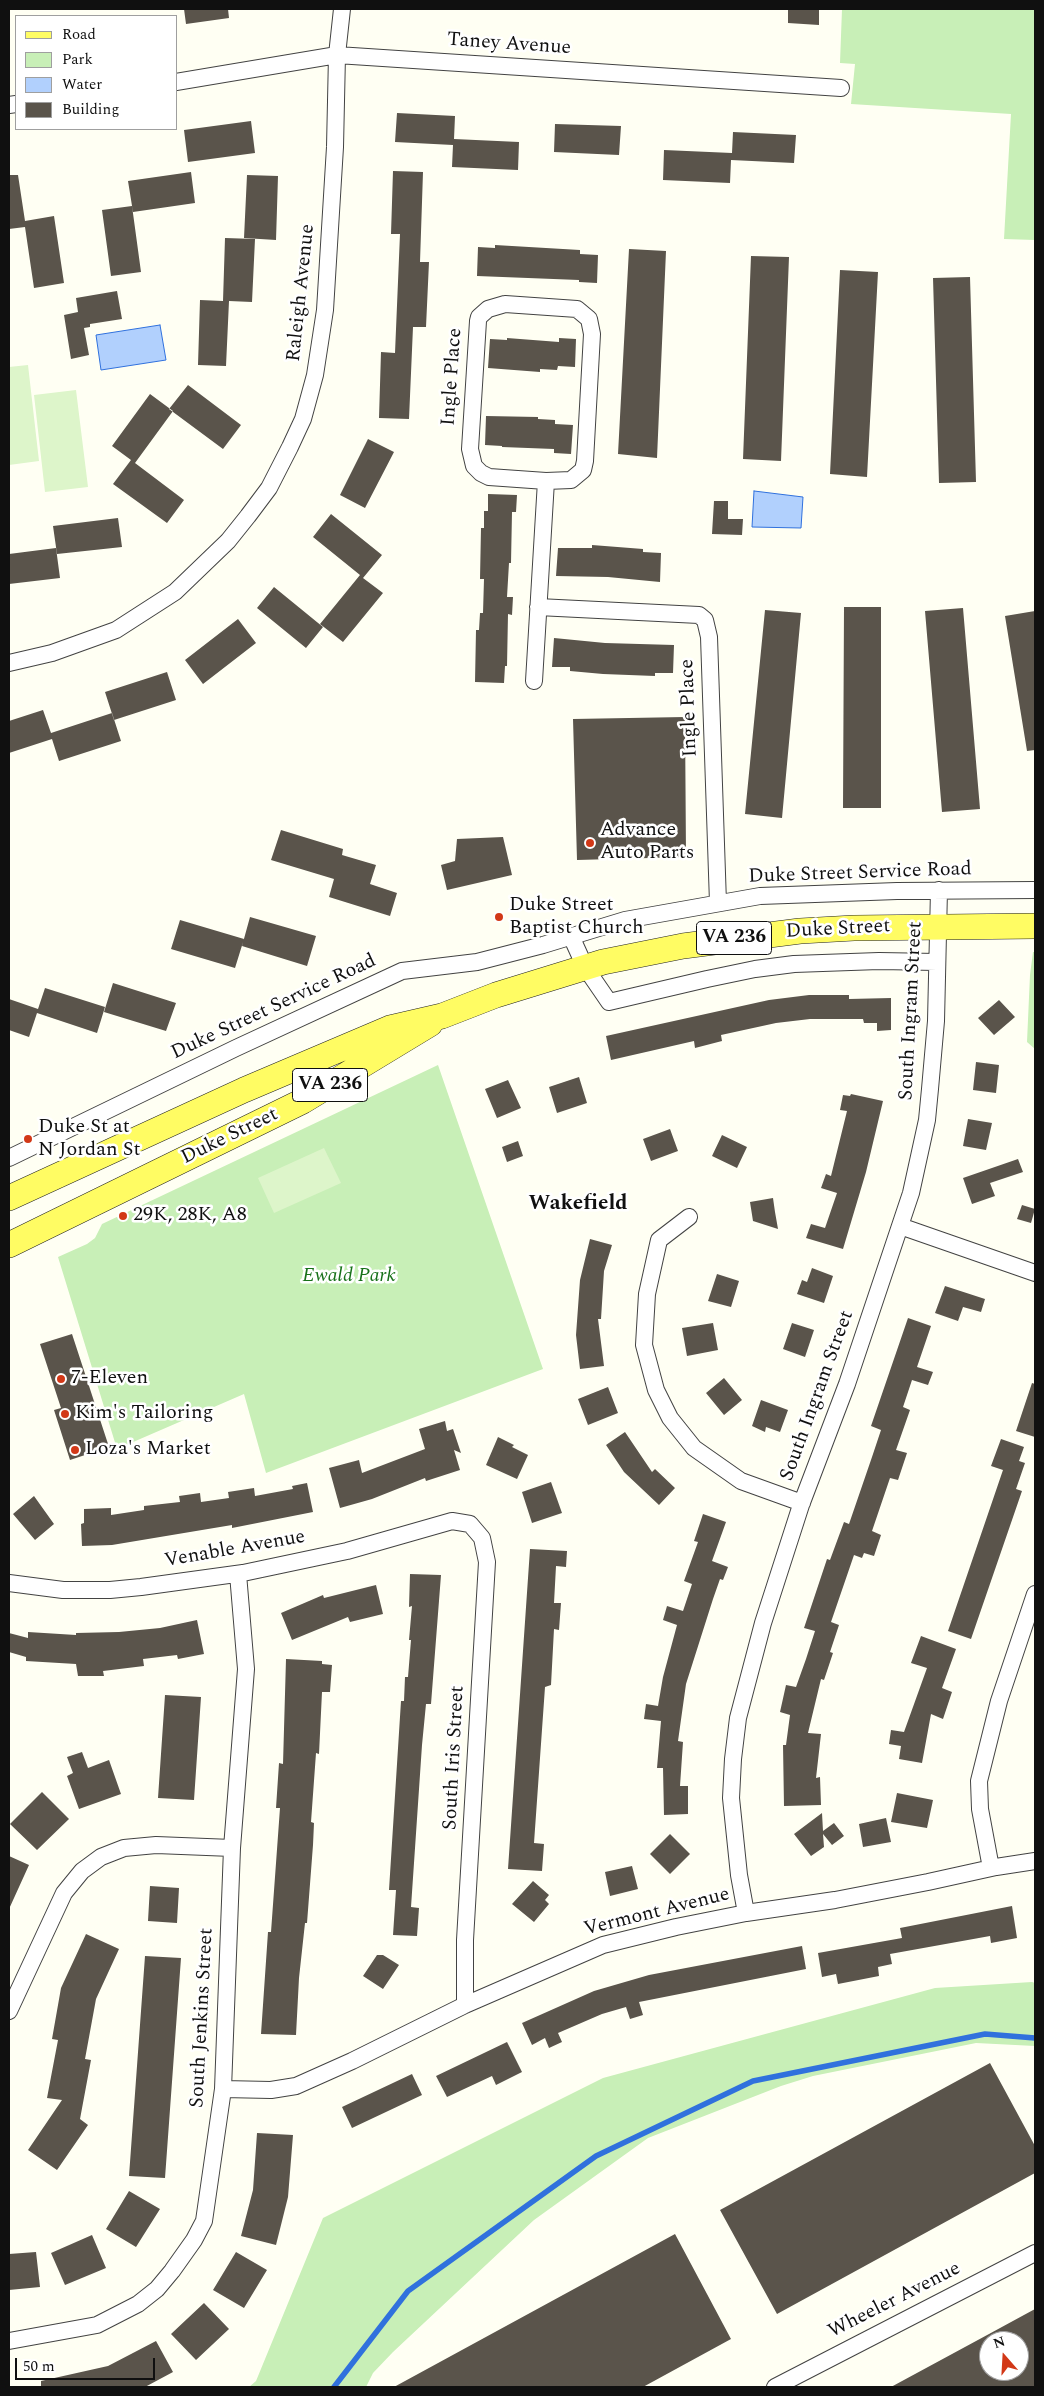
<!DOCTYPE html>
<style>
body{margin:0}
#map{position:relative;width:1044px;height:2396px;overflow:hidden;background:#fffff3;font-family:Spectral,serif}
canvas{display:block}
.frame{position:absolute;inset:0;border:10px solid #101010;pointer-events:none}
.legend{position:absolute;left:15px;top:15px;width:162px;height:115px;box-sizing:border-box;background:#fff;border:1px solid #9f9f9f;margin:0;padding:6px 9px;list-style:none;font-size:15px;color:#101010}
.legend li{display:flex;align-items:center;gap:10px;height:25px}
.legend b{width:25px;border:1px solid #9f9f9f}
.north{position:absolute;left:979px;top:2331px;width:50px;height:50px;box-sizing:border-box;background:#fff;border:1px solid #9f9f9f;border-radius:50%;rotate:341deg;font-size:14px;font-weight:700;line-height:20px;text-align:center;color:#101010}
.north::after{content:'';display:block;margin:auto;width:18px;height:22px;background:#d23817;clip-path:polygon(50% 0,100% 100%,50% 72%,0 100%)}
.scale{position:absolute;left:15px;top:2358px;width:140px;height:22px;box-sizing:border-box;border:2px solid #101010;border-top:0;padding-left:6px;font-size:15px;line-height:18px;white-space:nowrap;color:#101010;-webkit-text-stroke:4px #fff;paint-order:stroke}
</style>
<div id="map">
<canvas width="1044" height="2396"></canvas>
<div class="frame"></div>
<ul class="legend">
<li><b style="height:6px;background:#fffc63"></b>Road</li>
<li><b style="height:14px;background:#c8efb7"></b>Park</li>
<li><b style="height:14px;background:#b1d0fd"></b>Water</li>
<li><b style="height:14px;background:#5a544b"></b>Building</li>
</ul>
<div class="north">N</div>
<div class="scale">50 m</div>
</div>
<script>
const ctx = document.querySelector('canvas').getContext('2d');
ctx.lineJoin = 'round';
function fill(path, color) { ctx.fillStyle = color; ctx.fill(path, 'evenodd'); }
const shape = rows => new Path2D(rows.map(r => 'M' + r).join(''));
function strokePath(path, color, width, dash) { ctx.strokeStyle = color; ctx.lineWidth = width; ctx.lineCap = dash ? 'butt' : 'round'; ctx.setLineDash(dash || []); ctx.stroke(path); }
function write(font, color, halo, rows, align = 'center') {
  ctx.font = font + ' Spectral,serif'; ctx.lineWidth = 5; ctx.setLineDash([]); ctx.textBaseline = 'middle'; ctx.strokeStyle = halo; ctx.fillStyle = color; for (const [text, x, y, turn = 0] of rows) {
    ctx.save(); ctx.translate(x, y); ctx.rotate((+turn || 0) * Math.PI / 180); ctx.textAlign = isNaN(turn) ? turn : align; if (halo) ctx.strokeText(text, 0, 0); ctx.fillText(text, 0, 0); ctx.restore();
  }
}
fill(shape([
 [842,9,1035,9,1035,240,1004,239,1011,114,851,104,855,64,840,63],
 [1033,952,1035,952,1035,1049,1027,1042,1030,975],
 [438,1065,543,1369,266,1473,244,1394,117,1449,58,1257,87,1244,95,1238,102,1224],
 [1032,1982,1035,1983,1035,2046,976,2043,813,2076,781,2086,648,2138,534,2220,393,2352,373,2373,366,2387,249,2387,256,2381,323,2218,603,2078,935,1988]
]), '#c8efb7');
fill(shape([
 [28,365,39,461,9,465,9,367],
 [76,390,88,487,45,492,34,395],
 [324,1148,341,1183,274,1213,258,1178]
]), '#ddf5ca');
const water = shape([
 [160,325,166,360,101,370,96,335,160,325],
 [754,491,803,497,801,528,752,527,754,491]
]);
fill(water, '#b1d0fd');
strokePath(water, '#3071dd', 1);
strokePath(shape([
 [334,2387,408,2291,596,2156,753,2081,985,2034,1035,2038]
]), '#3071dd', 5.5);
fill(shape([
 [184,9,228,9,229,18,186,24],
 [788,9,819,9,819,25,788,23],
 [397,113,455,116,454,139,519,142,518,170,452,167,453,145,395,142],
 [251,121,255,153,188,162,184,130],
 [555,124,621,126,619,155,554,152],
 [733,132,796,135,794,163,731,160,730,183,663,180,664,150,732,153],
 [393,171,423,172,420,262,429,262,426,327,413,327,409,419,379,418,381,352,395,353,400,234,391,234],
 [191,172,195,203,133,212,128,181],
 [9,175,18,175,25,221,54,216,64,283,34,288,25,227,9,229],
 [247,175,278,176,276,240,244,238],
 [132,206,141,272,111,276,102,210],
 [225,238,255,239,252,302,229,301,226,366,198,365,200,300,223,301],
 [495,245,580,250,580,254,598,255,597,283,579,282,579,280,477,276,478,247,495,248],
 [629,249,666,251,657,458,618,454],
 [751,256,789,257,781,461,743,459],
 [840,270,878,272,867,477,830,474],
 [970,277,976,482,939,483,933,278],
 [117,291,122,319,90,324,90,327,84,328,89,355,71,359,64,315,78,312,76,298],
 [507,338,559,342,559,338,576,339,575,367,558,366,557,370,540,369,540,372,488,368,490,339,507,340],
 [188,385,241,425,223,449,169,409],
 [150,394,173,411,135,463,184,500,167,523,113,484,131,460,112,446],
 [486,416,538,417,538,419,555,420,555,424,573,425,571,454,554,453,554,449,502,447,502,446,485,445],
 [368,439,394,452,365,508,340,495],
 [488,494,517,495,516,512,512,512,511,563,509,563,507,597,513,597,512,615,508,614,507,666,505,666,504,683,475,682,476,630,479,630,480,613,483,613,484,579,480,579,481,528,484,528,484,511,488,511],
 [714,501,728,501,728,519,743,519,742,535,712,534],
 [331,514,382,555,363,578,383,593,343,642,320,624,360,575,313,537],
 [118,518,122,547,57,554,53,526],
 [592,545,643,549,643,552,661,553,660,582,608,577,556,576,558,548,592,548],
 [56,548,60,578,9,584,9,554],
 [274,587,323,627,306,648,257,608],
 [844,607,881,607,881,808,843,808],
 [963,608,980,809,942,812,925,611],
 [765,610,801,613,782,818,745,814],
 [1035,611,1035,750,1027,751,1005,616],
 [238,619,256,643,203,684,185,660],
 [554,638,605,643,674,645,673,673,655,673,655,676,603,674,570,671,570,667,552,667],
 [167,672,176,700,114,720,105,692],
 [43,710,51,733,112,713,121,741,59,761,52,739,9,753,9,721],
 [685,717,686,857,577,860,573,719],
 [281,830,343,849,342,855,376,865,370,884,397,893,390,916,329,897,334,879,271,860],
 [503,837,512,875,447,890,441,865,455,861,457,839],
 [250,917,316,936,307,966,242,946],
 [180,920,244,939,235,968,171,949],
 [113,983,176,1003,166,1031,104,1012],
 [45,988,105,1007,97,1033,37,1013,29,1037,9,1030,9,999,38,1009],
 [809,995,849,995,849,999,891,998,891,1030,877,1031,877,1023,864,1023,863,1019,810,1019,776,1023,721,1035,722,1041,695,1048,694,1041,611,1060,606,1036,769,1000],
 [999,1000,1015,1017,994,1035,978,1018],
 [976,1062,999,1065,996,1093,973,1090],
 [579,1077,587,1103,557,1113,549,1087],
 [508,1080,521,1108,497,1118,485,1089],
 [851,1094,883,1101,866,1172,843,1249,806,1238,811,1224,825,1228,837,1193,821,1188,826,1174,831,1176,847,1111,840,1110,843,1095,850,1096],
 [968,1119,992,1123,986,1150,963,1146],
 [670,1129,678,1151,651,1161,643,1139],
 [722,1135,747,1147,737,1168,712,1156],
 [518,1141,523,1156,507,1162,502,1147],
 [1018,1159,1023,1172,990,1183,995,1196,972,1204,963,1178],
 [773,1198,775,1212,778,1229,753,1221,750,1202],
 [1022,1205,1035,1209,1031,1223,1017,1219],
 [590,1239,612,1245,604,1271,601,1319,598,1319,604,1366,580,1369,576,1335,580,1280],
 [812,1268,833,1276,824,1303,797,1294,802,1280,807,1282],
 [717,1274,739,1281,731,1307,708,1301],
 [945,1286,985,1299,981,1312,963,1307,958,1321,935,1313],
 [908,1318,931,1326,917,1367,933,1372,928,1385,912,1380,903,1407,910,1410,896,1450,907,1453,898,1480,890,1478,872,1531,881,1535,874,1556,864,1553,862,1558,854,1555,831,1622,839,1625,830,1652,833,1653,824,1680,821,1679,808,1733,821,1734,816,1778,820,1777,821,1805,784,1806,783,1745,786,1745,790,1715,780,1712,786,1685,796,1687,806,1659,815,1631,804,1628,827,1559,830,1560,844,1522,849,1524,872,1457,881,1430,871,1426],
 [713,1323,718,1350,687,1356,682,1328],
 [792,1323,814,1330,805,1357,783,1349],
 [72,1334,109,1447,70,1460,54,1410,61,1408,40,1344],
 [724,1378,742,1400,724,1415,706,1393],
 [1032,1383,1035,1384,1035,1437,1016,1431],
 [608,1387,618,1413,588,1425,578,1399],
 [761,1400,788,1410,780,1432,766,1427,765,1432,752,1426],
 [445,1421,447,1431,453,1429,461,1453,454,1450,460,1470,426,1481,425,1478,372,1499,340,1508,329,1468,359,1460,362,1473,425,1449,419,1429],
 [625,1432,652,1472,655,1469,675,1488,659,1505,624,1472,606,1445],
 [498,1437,514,1445,512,1447,528,1455,517,1479,486,1465],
 [1001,1439,1024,1447,1019,1461,1025,1463,1016,1489,1022,1491,971,1639,948,1631,1003,1470,991,1466],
 [551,1482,562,1513,532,1523,522,1492],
 [307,1483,313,1512,232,1528,232,1525,112,1545,82,1546,81,1524,84,1523,84,1509,111,1508,111,1515,144,1510,144,1506,180,1502,179,1496,200,1493,201,1502,229,1498,228,1492,254,1488,255,1496,293,1489,292,1486],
 [34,1496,54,1524,35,1540,13,1514],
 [703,1514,726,1522,712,1561,728,1567,723,1580,720,1579,713,1599,686,1684,678,1741,683,1742,680,1786,688,1786,688,1814,664,1815,663,1768,657,1768,661,1721,644,1719,646,1704,658,1706,663,1677,677,1625,663,1620,667,1606,683,1611,692,1584,684,1581,698,1542,694,1541],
 [530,1549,567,1551,566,1567,556,1566,554,1603,561,1603,559,1630,554,1629,551,1685,545,1687,534,1843,544,1844,542,1871,508,1869],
 [410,1574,441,1575,431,1704,426,1704,422,1745,411,1907,419,1908,417,1936,393,1935,396,1890,389,1890,401,1701,404,1701,405,1677,408,1677,411,1640,409,1640,412,1606,409,1607],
 [376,1585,383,1614,350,1622,348,1617,292,1640,281,1613,323,1595,324,1598],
 [197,1620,204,1654,178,1659,177,1655,143,1659,144,1666,103,1671,104,1676,78,1676,76,1664,26,1661,26,1657,9,1652,9,1633,28,1638,28,1632,76,1635,76,1633,119,1632,160,1628],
 [921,1636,956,1649,942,1688,952,1692,943,1719,931,1714,922,1763,899,1759,901,1746,889,1744,891,1730,904,1732,927,1668,911,1663],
 [286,1659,322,1661,322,1664,332,1665,330,1692,322,1692,319,1754,316,1753,311,1822,314,1823,313,1845,307,1923,305,1923,299,1978,296,2035,261,2034,268,1932,271,1932,280,1808,276,1808,279,1763,283,1764],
 [165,1695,201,1697,194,1800,158,1798],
 [82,1752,88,1768,109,1760,121,1794,79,1809,67,1776,73,1773,67,1757],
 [42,1792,69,1819,37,1850,10,1824],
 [897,1793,933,1800,927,1828,891,1822],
 [822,1813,823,1831,834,1823,844,1836,832,1845,823,1834,824,1847,811,1856,794,1834],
 [886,1818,891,1842,863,1847,859,1824],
 [670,1834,690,1854,670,1874,650,1854],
 [9,1856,29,1865,9,1909],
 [632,1866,638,1889,610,1896,605,1872],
 [533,1881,549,1895,545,1900,549,1904,534,1922,512,1904],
 [150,1886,179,1888,177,1923,148,1921],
 [1012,1906,1017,1938,991,1943,990,1936,890,1954,892,1964,878,1967,879,1976,838,1984,836,1974,822,1977,818,1953,902,1938,900,1928],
 [86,1934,119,1949,96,1999,85,2059,91,2060,80,2119,88,2125,57,2170,28,2150,62,2100,47,2098,58,2040,52,2039,61,1988],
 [802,1946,806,1969,639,2002,643,2015,630,2019,626,2007,602,2014,558,2033,562,2042,549,2048,545,2038,532,2045,522,2023,594,1991,649,1975],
 [377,1955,383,1955,399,1965,383,1989,363,1976],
 [145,1956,181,1958,165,2178,129,2176],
 [507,2042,522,2072,496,2085,492,2076,447,2097,436,2076],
 [990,2063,1035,2146,1035,2173,777,2314,720,2210],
 [412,2074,422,2095,352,2128,342,2107],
 [257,2133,293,2135,288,2197,276,2245,241,2236,253,2190],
 [129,2191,160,2209,136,2247,106,2229],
 [675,2234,731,2339,643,2387,394,2387],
 [92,2235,106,2268,65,2285,51,2253],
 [36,2252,40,2287,9,2290,9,2254],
 [236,2252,267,2270,244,2308,213,2290],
 [204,2303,229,2329,196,2360,171,2334],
 [1035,2309,1035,2387,891,2387,989,2334],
 [989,2341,1019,2341,1019,2371,989,2371],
 [156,2341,173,2372,145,2387,41,2387,41,2381,108,2366]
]), '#5a544b');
const minor = shape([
 [176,82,337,55,841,88],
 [9,105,16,104],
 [505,304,577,309,589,319,592,334,585,461,583,470,571,480,546,481,489,477,481,473,474,466,470,449,478,321,479,317,488,309,505,304],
 [538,607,699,615,705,620,709,637,718,903],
 [9,663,52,653,116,630,175,592,228,541,248,516,269,488,290,447,303,419,315,375,325,310,335,147,337,55,342,9],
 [534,681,546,481],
 [571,936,585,967,609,1002,707,979,755,969,794,964,879,961,937,962],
 [9,1158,236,1048,402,971,477,962,543,945,625,920,760,896,897,891,1035,890],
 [689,1217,659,1240,647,1294,644,1345,656,1390,670,1418,694,1448,741,1481,802,1503],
 [900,1226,1035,1273],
 [9,1583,63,1590,110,1590,141,1587,243,1573,347,1551,452,1521,470,1524,482,1538,487,1562,465,1940,465,2005],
 [991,1868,980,1809,979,1781,999,1701,1035,1594],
 [746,1913,739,1875,731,1798,733,1759,738,1718,763,1623,801,1505,847,1384,911,1193,927,1120,930,1089,936,1021,939,890],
 [9,2011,64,1893,82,1871,101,1857,124,1848,156,1845,232,1848],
 [223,2089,271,2090,296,2086,352,2061,465,2005,603,1945,676,1927,746,1913,835,1900,928,1882,996,1867,1035,1861],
 [9,2341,97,2325,138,2304,157,2289,172,2271,194,2240,204,2221,223,2089,232,1848,246,1669,238,1574],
 [775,2387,1035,2253]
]);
const primary = shape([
 [9,1198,244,1090,390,1028,442,1016,496,995,603,962,683,946,800,931,854,928,1035,926],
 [9,1245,303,1101,430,1024]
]);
strokePath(minor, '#434343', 18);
strokePath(primary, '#212121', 26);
strokePath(minor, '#fff', 16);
strokePath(primary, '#fffc63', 25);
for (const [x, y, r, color] of [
 [590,843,5,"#d23817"],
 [499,917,5,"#d23817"],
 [28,1139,5,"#d23817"],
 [123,1216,5,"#d23817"],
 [61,1379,5,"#d23817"],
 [65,1414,5,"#d23817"],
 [75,1450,5,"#d23817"]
]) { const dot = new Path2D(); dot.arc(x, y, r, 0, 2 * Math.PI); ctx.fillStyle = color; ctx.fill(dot); strokePath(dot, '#fff', 2); }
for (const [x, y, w] of [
 [734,938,75],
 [330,1085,75]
]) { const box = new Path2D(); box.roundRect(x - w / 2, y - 16.5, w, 33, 4); ctx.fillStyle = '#fff'; ctx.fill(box); strokePath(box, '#101010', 1); }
write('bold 19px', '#101010', null, [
 ["VA 236",734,938],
 ["VA 236",330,1085]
]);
write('20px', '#101010', '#fff', [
 ["Taney Avenue",509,45,4],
 ["Raleigh Avenue",302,293,-84],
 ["Ingle Place",453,377,-86],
 ["Ingle Place",690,708,-92],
 ["Duke Street Service Road",860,874,-2],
 ["Duke Street",838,930,-3],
 ["Duke Street Service Road",274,1008,-25],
 ["South Ingram Street",912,1011,-87],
 ["Duke Street",230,1137,-26],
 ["South Ingram Street",818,1396,-70],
 ["Venable Avenue",235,1550,-10],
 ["South Iris Street",455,1758,-87],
 ["Vermont Avenue",657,1913,-14],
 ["South Jenkins Street",203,2018,-87],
 ["Wheeler Avenue",895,2301,-27]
]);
write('20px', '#101010', '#fff', [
 ["Advance",600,831],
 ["Auto Parts",600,854],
 ["Duke Street",509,906],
 ["Baptist Church",509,929],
 ["Duke St at",38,1128],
 ["N Jordan St",38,1151],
 ["29K, 28K, A8",133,1216],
 ["7-Eleven",71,1379],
 ["Kim's Tailoring",75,1414],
 ["Loza's Market",85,1450]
], 'left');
write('italic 20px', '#177119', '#fff', [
 ["Ewald Park",349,1277]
]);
write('bold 21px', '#101010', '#fff', [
 ["Wakefield",578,1205]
]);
</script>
